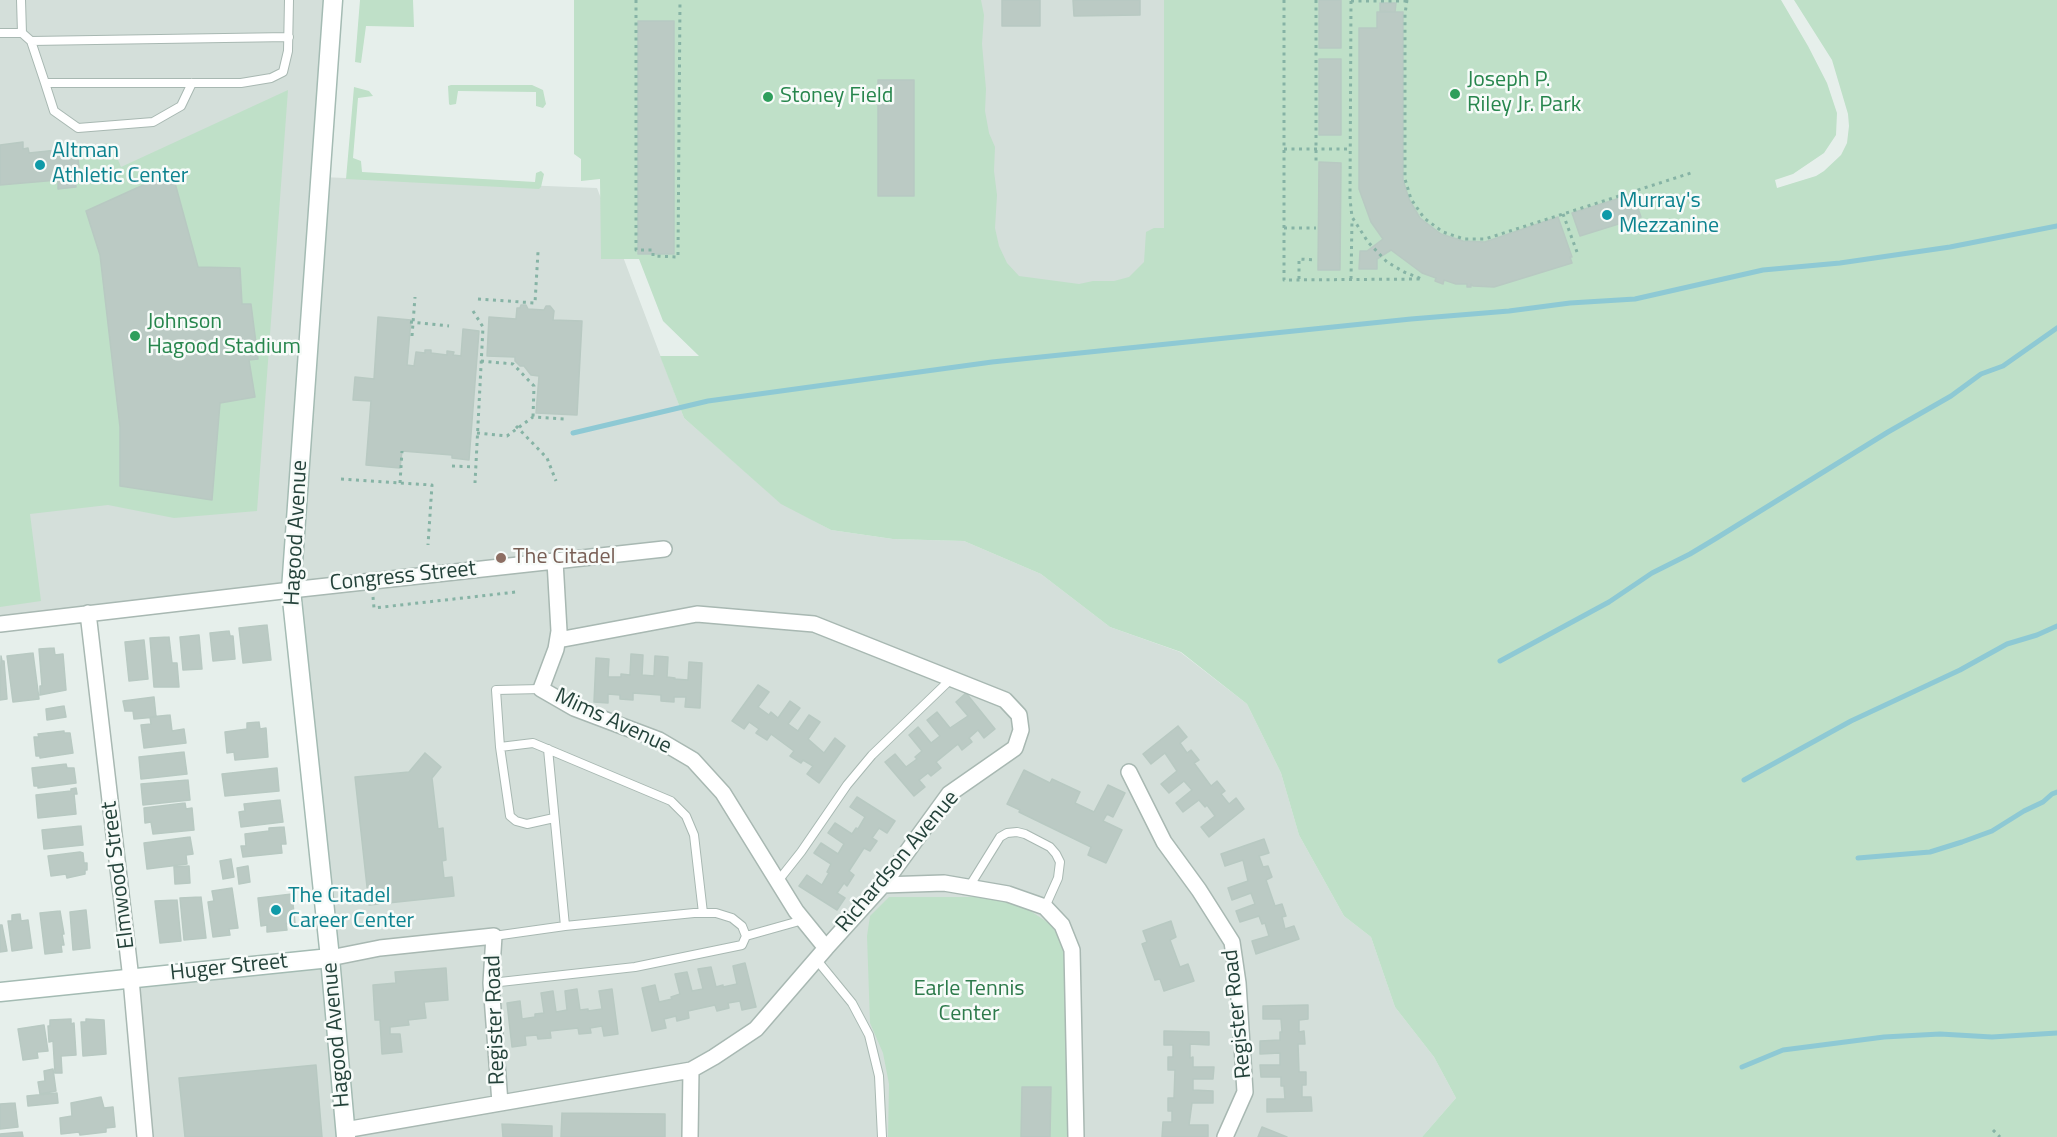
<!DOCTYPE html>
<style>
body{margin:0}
canvas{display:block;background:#e6efeb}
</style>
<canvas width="2057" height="1137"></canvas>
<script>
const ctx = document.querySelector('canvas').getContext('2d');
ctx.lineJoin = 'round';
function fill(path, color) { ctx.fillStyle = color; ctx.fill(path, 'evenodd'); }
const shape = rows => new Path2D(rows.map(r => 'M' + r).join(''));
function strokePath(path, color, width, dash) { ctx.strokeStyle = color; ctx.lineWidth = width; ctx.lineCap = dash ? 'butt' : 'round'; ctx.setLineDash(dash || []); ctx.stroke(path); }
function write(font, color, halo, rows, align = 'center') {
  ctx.font = font + ' "Titillium Web",sans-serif'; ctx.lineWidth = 5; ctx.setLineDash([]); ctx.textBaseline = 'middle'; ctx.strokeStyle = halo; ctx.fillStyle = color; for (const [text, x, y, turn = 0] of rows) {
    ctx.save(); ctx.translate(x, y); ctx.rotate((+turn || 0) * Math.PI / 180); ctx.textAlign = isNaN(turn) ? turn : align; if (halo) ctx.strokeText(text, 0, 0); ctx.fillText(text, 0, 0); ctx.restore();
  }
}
fill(shape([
 [0,0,324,0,321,177,597,188,684,418,781,503,831,530,893,539,964,541,1041,574,1110,627,1180,652,1247,704,1281,773,1299,835,1344,916,1371,937,1395,1007,1434,1057,1456,1098,1422,1137,145,1137,131,979,330,957,291,590,0,624],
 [920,0,1164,0,1164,304,956,308,928,15]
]), '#d4dfda');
fill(shape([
 [360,0,413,0,414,27,366,26,361,63,355,62],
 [574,0,981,0,984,15,982,44,986,89,985,111,989,133,995,147,994,171,997,195,995,228,999,246,1007,263,1019,276,1079,284,1093,281,1114,281,1129,277,1144,262,1146,232,1154,228,1164,228,1164,0,1781,0,1808,46,1827,83,1837,113,1836,135,1824,153,1793,174,1775,180,1777,188,1816,176,1824,171,1841,155,1847,143,1849,126,1848,114,1832,60,1794,0,2057,0,2057,1137,1422,1137,1456,1098,1434,1057,1395,1007,1371,937,1344,916,1299,835,1281,773,1247,704,1181,652,1110,627,1041,574,964,541,893,539,831,530,781,504,684,418,660,356,699,356,663,321,639,259,601,259,600,179,581,181,581,159,574,154],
 [451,85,532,85,543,90,546,104,543,108,536,106,536,92,458,91,456,104,450,105,449,104,448,86],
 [354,87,369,91,373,96,358,98,353,158,361,161,362,172,535,182,536,173,541,171,544,174,541,187,539,189,346,179],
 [288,90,257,511,174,518,108,505,30,514,41,601,0,607,0,145,23,142,23,148,28,148,29,153,111,143,121,167],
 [889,897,989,897,1026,908,1050,924,1063,942,1070,1006,1073,1137,888,1137,889,1084,883,1053,870,1023,867,936,870,916]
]), '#bfe0c8');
strokePath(shape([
 [573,433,708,401,992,362,1411,319,1509,311,1570,303,1635,299,1763,270,1840,263,1950,247,2057,226],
 [1500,661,1609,602,1652,573,1690,554,1715,539,1888,432,1951,396,1981,374,2003,366,2057,328],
 [1744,780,1851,721,1960,670,2007,644,2037,635,2057,626],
 [1858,858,1930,852,1962,842,1992,831,2024,811,2043,802,2052,794,2057,792],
 [1742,1067,1783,1050,1884,1037,1940,1034,1992,1037,2057,1033]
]), '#8ec9d4', 5);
const building = shape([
 [1002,0,1040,0,1040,26,1002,26,1002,0],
 [1073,0,1140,0,1140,15,1074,16,1073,0],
 [1319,0,1341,0,1341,48,1319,48,1319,0],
 [1380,3,1396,3,1395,12,1380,11,1380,3],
 [1377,12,1403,12,1403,180,1409,199,1420,218,1441,234,1463,241,1485,242,1558,217,1572,257,1570,257,1572,263,1494,287,1473,286,1471,284,1471,287,1467,287,1467,284,1456,284,1444,280,1443,284,1435,281,1436,278,1422,273,1391,250,1377,259,1377,269,1359,269,1360,251,1367,251,1383,239,1371,222,1359,189,1359,28,1377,28,1377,12],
 [638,21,674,21,674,254,638,254,638,21],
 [1319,59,1341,59,1341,135,1319,135,1319,59],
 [878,80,914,80,914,196,878,196,878,80],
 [23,142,23,149,28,148,29,153,77,148,80,177,75,178,76,187,58,189,58,180,0,185,0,145,23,142],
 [1319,162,1341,163,1340,270,1318,270,1319,162],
 [172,172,198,267,240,268,242,304,251,304,258,359,249,360,255,397,220,403,212,500,120,486,120,427,100,255,86,211,172,172],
 [1633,194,1641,217,1580,236,1572,213,1633,194],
 [521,305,526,305,528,309,544,310,546,306,550,306,554,311,553,320,582,321,577,415,536,413,539,376,531,375,524,366,520,366,515,361,515,357,487,356,489,317,516,319,517,308,520,308,521,305],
 [378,317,411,320,407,365,414,366,416,352,425,353,425,350,431,350,431,353,447,355,447,351,454,352,453,355,461,356,463,329,479,331,469,460,452,458,452,455,402,451,400,468,366,465,371,401,353,400,355,377,374,379,378,317],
 [267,625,271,660,243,663,239,628,267,625],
 [229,631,230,636,233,636,235,659,213,661,210,633,229,631],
 [199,635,202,669,183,670,180,637,199,635],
 [169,637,172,663,177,663,179,687,154,687,150,638,169,637],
 [144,640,148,679,129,681,125,642,144,640],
 [54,648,55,655,63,654,66,690,40,695,40,686,42,686,39,649,54,648],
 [33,653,39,699,13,702,7,656,33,653],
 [631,654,643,655,642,675,654,676,655,656,668,657,667,677,675,678,674,679,688,680,689,662,702,663,700,708,685,707,686,697,674,697,674,702,661,701,661,695,633,693,633,700,620,699,620,695,608,694,608,703,594,702,596,658,609,659,608,677,621,677,621,674,630,675,631,654],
 [1,656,2,661,4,661,7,699,0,700,1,656],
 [758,685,769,692,758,707,769,715,771,712,778,718,790,701,800,708,788,724,798,731,809,715,820,722,808,739,824,753,835,738,845,746,819,783,807,774,813,766,803,760,801,763,790,756,794,751,771,734,767,740,756,733,759,729,749,722,744,729,732,721,758,685],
 [966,693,995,729,984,738,978,730,969,738,972,742,962,750,958,744,936,762,941,768,931,776,928,773,919,780,925,787,914,796,885,762,895,754,906,767,917,759,915,757,922,751,909,735,918,727,931,743,940,736,927,720,937,712,950,728,968,716,956,702,966,693],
 [154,697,156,717,134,719,133,711,125,711,123,701,154,697],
 [64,706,66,717,47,720,46,709,64,706],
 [170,715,172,731,184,729,186,743,144,748,141,725,151,724,150,717,170,715],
 [259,722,260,729,266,728,268,757,235,760,234,752,227,753,225,732,247,729,247,723,259,722],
 [1178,726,1187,737,1180,743,1187,753,1191,750,1199,760,1194,763,1211,786,1217,781,1225,791,1221,794,1229,804,1236,798,1244,809,1209,837,1201,827,1215,816,1207,805,1205,807,1199,800,1183,812,1176,803,1192,790,1184,781,1169,793,1161,784,1177,771,1165,753,1151,764,1143,754,1178,726],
 [64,731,64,733,70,733,73,753,40,758,40,756,36,756,34,737,39,737,38,734,64,731],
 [184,752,187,774,141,779,139,757,184,752],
 [425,753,441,767,432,778,438,829,443,828,446,860,442,861,444,878,452,877,454,896,369,905,355,777,409,772,425,753],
 [66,764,67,768,74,768,76,783,38,788,38,786,34,786,32,768,66,764],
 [277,768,279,791,225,796,222,774,277,768],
 [1024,770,1050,783,1052,779,1080,792,1075,803,1094,812,1108,785,1125,793,1113,817,1107,814,1103,821,1122,830,1106,863,1088,855,1091,847,1019,812,1020,810,1007,804,1024,770],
 [188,780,190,800,143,805,141,784,188,780],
 [76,788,77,794,74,794,76,814,38,818,36,795,71,791,71,789,76,788],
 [857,797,895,821,887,833,879,828,872,838,877,841,870,851,864,848,849,871,854,875,847,886,844,883,837,893,845,898,837,910,799,886,807,875,822,885,829,873,827,872,831,864,814,853,821,843,838,854,844,844,828,833,835,823,852,834,856,828,858,829,865,817,850,807,857,797],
 [280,800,283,822,241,827,239,812,245,811,244,804,280,800],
 [185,803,186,809,192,808,194,830,153,834,151,822,145,823,144,808,185,803],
 [81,826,83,845,44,849,42,830,81,826],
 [284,827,286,844,281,844,282,853,243,857,241,846,246,846,245,834,269,831,269,828,284,827],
 [190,837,193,854,186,855,187,864,147,869,144,843,190,837],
 [1264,839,1269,853,1259,856,1263,867,1268,866,1272,877,1266,880,1275,906,1282,904,1286,916,1282,917,1285,929,1294,926,1299,939,1256,954,1252,941,1269,936,1265,923,1262,924,1259,916,1240,922,1236,911,1255,904,1251,893,1232,900,1228,888,1248,881,1243,860,1225,866,1221,854,1264,839],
 [80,852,83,853,84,863,87,863,87,870,85,870,85,874,67,878,66,874,51,876,48,856,80,852],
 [231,859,234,877,223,879,220,861,231,859],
 [189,866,190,883,175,884,174,867,189,866],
 [248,866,250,882,239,884,237,868,248,866],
 [232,888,238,928,229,929,230,935,213,937,208,902,214,901,212,891,232,888],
 [292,894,295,923,286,924,287,930,267,932,267,925,261,926,258,898,292,894],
 [201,897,206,938,184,940,180,898,201,897],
 [177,900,181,941,160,943,155,901,177,900],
 [86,910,90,948,73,950,70,912,86,910],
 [60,911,64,934,62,934,64,945,61,945,62,952,45,954,40,913,60,911],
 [20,914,21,921,28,920,32,948,12,951,8,921,12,921,12,915,20,914],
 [1171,921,1176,937,1170,940,1180,967,1188,964,1194,981,1164,991,1160,979,1155,980,1142,944,1147,942,1143,931,1171,921],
 [0,925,2,925,7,951,0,952,0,925],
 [745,963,756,1007,742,1010,740,1001,728,1003,729,1008,717,1011,715,1005,688,1011,689,1018,677,1021,676,1016,664,1019,666,1028,652,1031,642,988,655,985,659,1002,672,999,671,997,680,994,675,974,687,972,692,991,703,989,698,969,711,967,716,987,723,985,723,987,737,984,733,966,745,963],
 [446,968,448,1000,424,1002,426,1018,408,1020,409,1025,390,1027,390,1034,400,1034,402,1052,382,1054,380,1020,375,1020,373,985,396,983,395,972,446,968],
 [577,989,580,1010,588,1009,588,1011,602,1009,599,991,612,989,618,1034,604,1036,602,1026,590,1028,591,1033,579,1034,578,1028,550,1031,551,1038,538,1039,537,1035,525,1036,526,1045,512,1047,507,1003,520,1001,522,1019,535,1017,535,1014,544,1013,541,993,553,991,556,1012,567,1010,565,991,577,989],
 [1308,1005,1308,1019,1299,1020,1299,1032,1304,1031,1305,1044,1298,1044,1299,1072,1306,1072,1306,1085,1302,1085,1302,1097,1311,1097,1312,1111,1267,1112,1267,1099,1285,1099,1284,1086,1281,1086,1281,1077,1261,1077,1260,1065,1280,1065,1280,1053,1260,1054,1260,1041,1280,1040,1280,1032,1282,1032,1281,1019,1263,1019,1263,1006,1308,1005],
 [71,1019,71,1024,74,1023,76,1055,61,1056,62,1073,55,1073,53,1041,49,1042,48,1026,50,1026,50,1020,71,1019],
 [86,1019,104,1020,106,1054,83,1056,81,1022,86,1022,86,1019],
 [44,1025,48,1051,37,1052,38,1058,23,1060,18,1029,44,1025],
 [1164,1031,1209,1032,1209,1045,1190,1044,1190,1058,1193,1057,1193,1067,1214,1067,1213,1079,1193,1079,1193,1090,1213,1091,1213,1103,1192,1103,1189,1125,1208,1125,1208,1137,1162,1137,1163,1122,1172,1122,1172,1111,1168,1111,1168,1098,1174,1098,1175,1070,1168,1070,1168,1057,1173,1057,1173,1045,1164,1045,1164,1031],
 [316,1065,322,1137,185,1137,179,1078,316,1065],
 [53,1069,56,1091,40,1094,38,1082,45,1081,44,1071,53,1069],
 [1022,1087,1051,1087,1050,1137,1021,1137,1022,1087],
 [57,1093,58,1103,28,1106,27,1096,57,1093],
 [101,1097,104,1108,113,1107,115,1127,106,1128,106,1132,80,1135,79,1132,61,1134,60,1118,72,1116,71,1103,101,1097],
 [15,1103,18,1127,0,1129,0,1104,15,1103],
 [562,1113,665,1114,665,1137,561,1137,562,1113],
 [502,1124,552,1126,552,1137,503,1137,502,1124],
 [1262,1127,1287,1137,1258,1137,1262,1127],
 [22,1132,23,1137,0,1137,0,1134,22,1132]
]);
fill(building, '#bbcac4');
strokePath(building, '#b8c9c2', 1.5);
const lane = shape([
 [21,0,22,33],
 [0,33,22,33,31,41,45,83,241,83,271,78,283,72,288,51,289,0],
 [31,41,289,37],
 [45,83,54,111,78,128,153,122,181,106,192,83],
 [541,689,496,690,500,747,510,816,516,821,527,824,554,818],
 [500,747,533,743,671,801,686,816,694,835,703,913],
 [548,749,565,926],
 [778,881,801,852,847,785,872,755,951,679],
 [969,887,1000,837,1007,833,1017,832,1025,834,1050,847,1056,854,1060,862,1058,878,1045,907],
 [494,936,565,926,694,913,716,913,732,918,742,926,746,936],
 [816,959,852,1003,869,1035,879,1076,882,1137],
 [491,983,635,967,742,945,746,936,803,920]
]);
const street = shape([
 [555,561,559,631,556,649,541,689,574,708,659,740,693,760,723,793,796,911,826,948],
 [88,613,131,979,145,1137],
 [0,624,291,590,664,549],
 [1129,772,1164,842,1199,890,1232,942,1238,983,1245,1092,1225,1137],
 [883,885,944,883,1008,894,1045,907,1062,925,1072,950,1076,1137],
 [330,958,380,948,494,936,491,983,500,1103],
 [345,1130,691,1070,714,1057,756,1029,826,948,883,885,949,794,1015,748,1021,730,1019,715,1005,700,814,624,697,614,558,640],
 [690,1137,691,1070]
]);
const secondary = shape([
 [333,0,291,590,330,958,346,1137],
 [0,992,330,958]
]);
strokePath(lane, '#a8b8b2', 10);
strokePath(street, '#a8b8b2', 18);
strokePath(secondary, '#a4bbb3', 21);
strokePath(shape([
 [636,0,636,250,653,250,653,256,678,257,680,0],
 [1284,0,1284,280,1422,279,1404,272,1387,262,1368,242,1352,217,1350,199,1351,0],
 [1316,0,1316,163],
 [1407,0,1405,14,1405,179,1411,199,1424,218,1443,232,1464,239,1485,239,1694,172],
 [1351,1,1407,1],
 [1284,149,1350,149],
 [1563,214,1577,252],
 [1284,228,1316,228],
 [1299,279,1299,259,1316,260],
 [1351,279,1352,219],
 [478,299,535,303,538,252],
 [473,311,483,327,475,483],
 [410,322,449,326],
 [412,336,415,297],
 [481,361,513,364,534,386,533,417],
 [516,426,547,458,556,481],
 [477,433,507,436,533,417,565,419],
 [452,466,476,467],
 [341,479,432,485,428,545],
 [400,483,402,451],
 [373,597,374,608,516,592],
 [1993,1130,2000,1137]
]), '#86b3a5', 3, [3, 4.5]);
strokePath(lane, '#fff', 8);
strokePath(street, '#fff', 15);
strokePath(secondary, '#fff', 18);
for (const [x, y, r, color] of [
 [1455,94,6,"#2e9e5b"],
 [768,97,6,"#2e9e5b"],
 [40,165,6,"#0f9aa8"],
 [1607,215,6,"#0f9aa8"],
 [135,336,6,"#2e9e5b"],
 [501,558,6,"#8d6e63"],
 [276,910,6,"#0f9aa8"]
]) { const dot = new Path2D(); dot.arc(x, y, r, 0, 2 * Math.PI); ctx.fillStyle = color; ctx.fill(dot); strokePath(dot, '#f7fbf9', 2); }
write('22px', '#27864d', '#f7fbf9', [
 ["Joseph P.",1467,81],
 ["Riley Jr. Park",1467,106],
 ["Stoney Field",780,97],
 ["Johnson",147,323],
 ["Hagood Stadium",147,348]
], 'left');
write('22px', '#0d838f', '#f7fbf9', [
 ["Altman",52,152],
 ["Athletic Center",52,177],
 ["Murray's",1619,202],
 ["Mezzanine",1619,227],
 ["The Citadel",288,897],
 ["Career Center",288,922]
], 'left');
write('22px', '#24423a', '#f7fbf9', [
 ["Hagood Avenue",297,533,-87],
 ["Congress Street",403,577,-6],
 ["Mims Avenue",613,722,25],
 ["Richardson Avenue",898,862,-50],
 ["Elmwood Street",119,875,-97],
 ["Huger Street",229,968,-6],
 ["Register Road",1238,1014,-96],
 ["Register Road",496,1020,-92],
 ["Hagood Avenue",337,1035,-95]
]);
write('22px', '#785e54', '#f7fbf9', [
 ["The Citadel",513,558]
], 'left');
write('22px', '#2d7a4b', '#f7fbf9', [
 ["Earle Tennis",969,990],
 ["Center",969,1015]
]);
</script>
